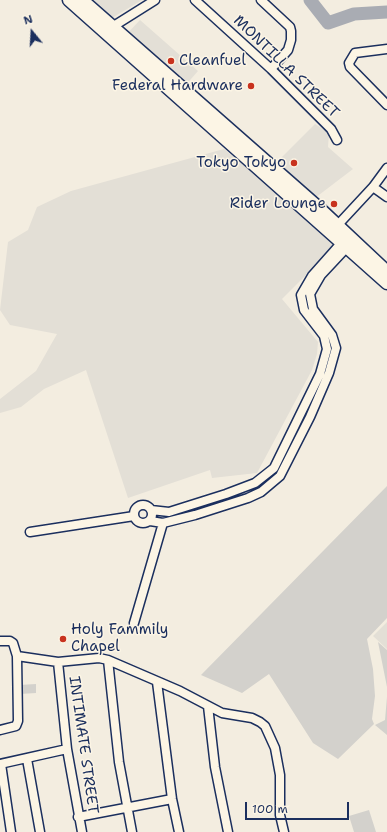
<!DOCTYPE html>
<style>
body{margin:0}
#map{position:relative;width:387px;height:832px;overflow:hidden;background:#f3ede0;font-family:"Shantell Sans",sans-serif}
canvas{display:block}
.north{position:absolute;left:12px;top:12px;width:40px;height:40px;-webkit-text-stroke:3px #fcf5e5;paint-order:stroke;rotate:342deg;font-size:11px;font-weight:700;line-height:16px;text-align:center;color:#1b2f5e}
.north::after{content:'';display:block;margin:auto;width:14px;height:18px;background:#1b2f5e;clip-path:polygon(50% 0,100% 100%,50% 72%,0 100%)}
.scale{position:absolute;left:245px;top:802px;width:104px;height:18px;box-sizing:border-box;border:2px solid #1b2f5e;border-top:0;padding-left:5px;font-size:12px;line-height:14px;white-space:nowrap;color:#1b2f5e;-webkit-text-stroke:3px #fcf5e5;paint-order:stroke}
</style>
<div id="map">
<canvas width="387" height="832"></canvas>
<div class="north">N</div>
<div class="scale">100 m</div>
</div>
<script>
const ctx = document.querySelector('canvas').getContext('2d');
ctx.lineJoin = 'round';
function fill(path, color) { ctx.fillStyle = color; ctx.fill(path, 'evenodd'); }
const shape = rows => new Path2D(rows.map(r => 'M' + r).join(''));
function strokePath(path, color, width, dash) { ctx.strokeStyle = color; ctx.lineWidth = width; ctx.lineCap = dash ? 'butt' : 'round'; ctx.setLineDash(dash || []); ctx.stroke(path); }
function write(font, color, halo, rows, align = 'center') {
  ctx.font = font + ' "Shantell Sans",sans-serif'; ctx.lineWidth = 3; ctx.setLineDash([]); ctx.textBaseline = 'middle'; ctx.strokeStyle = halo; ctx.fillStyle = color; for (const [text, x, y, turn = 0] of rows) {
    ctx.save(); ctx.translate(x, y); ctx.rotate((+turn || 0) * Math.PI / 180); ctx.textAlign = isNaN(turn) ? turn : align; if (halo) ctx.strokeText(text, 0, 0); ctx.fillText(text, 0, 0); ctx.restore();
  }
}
fill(shape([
 [93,0,142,0,112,18],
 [140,20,198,71,184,87,125,36],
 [315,124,329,133,328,147,353,169,315,198,274,165],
 [224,149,338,243,282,299,318,342,317,354,312,370,257,473,212,478,210,470,128,498,86,370,44,389,21,407,0,413,0,399,36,371,57,334,10,325,0,310,8,242,28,230,37,207,71,191],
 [387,622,387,649,373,636]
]), '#e3dfd6');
fill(shape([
 [387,486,387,618,367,639,373,669,375,696,372,719,374,724,338,759,313,743,269,674,242,693,201,675],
 [378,642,387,650,387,687],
 [36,684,36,693,20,694,19,685],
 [387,697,387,735,375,725,385,720],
 [369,810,376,832,354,832,349,816]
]), '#d3d1cc');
strokePath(shape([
 [310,0,328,23,354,14,387,12]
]), '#a9acb3', 13);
const minor = shape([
 [195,0,271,69,331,129,337,140],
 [261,0,290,27,291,31,291,40,288,50,271,69],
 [109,29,155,0],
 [387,49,355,53,349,63,350,67,387,105],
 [373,187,387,197],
 [334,229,373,187,387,168],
 '134 514a9 9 0 1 1 18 0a9 9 0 1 1-18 0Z',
 [151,510,169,512,226,494,255,483,274,468,320,374,327,349,324,336,304,310,301,295,312,276,344,240],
 [150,521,163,523,195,515,248,498,261,492,280,476,310,417,329,373,336,348,332,335,313,309,310,294,321,275,350,244],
 [30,532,134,516],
 [134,623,163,523],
 [0,641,10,641,13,643,17,656,58,662,99,658,108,660,180,691,222,713,252,718,260,722,265,726,275,748,280,775,280,815,284,832],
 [108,660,119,762,132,832],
 [58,662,67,749,82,832],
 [157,682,172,799,179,832],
 [208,706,215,767,228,832],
 [0,730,16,726,18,721,17,656],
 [27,759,40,832],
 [0,764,67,749],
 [1,764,11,832],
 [78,817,172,799]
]);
const secondary = shape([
 [69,0,387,283],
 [82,0,321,210,387,272]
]);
strokePath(minor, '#1b2f5e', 11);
strokePath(secondary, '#1b2f5e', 15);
strokePath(minor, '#fcf5e5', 8);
strokePath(secondary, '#fcf5e5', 12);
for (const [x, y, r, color] of [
 [171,61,4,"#c8321e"],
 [251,86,4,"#c8321e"],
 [294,163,4,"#c8321e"],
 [334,204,4,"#c8321e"],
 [63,639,4,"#c8321e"]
]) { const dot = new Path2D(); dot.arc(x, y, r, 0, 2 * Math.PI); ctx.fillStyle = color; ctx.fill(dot); strokePath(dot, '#fcf5e5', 1.5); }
write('15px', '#1b2f5e', '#fcf5e5', [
 ["Cleanfuel",179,61,"left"],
 ["Federal Hardware",243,86],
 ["Tokyo Tokyo",286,163],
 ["Rider Lounge",326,204],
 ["Holy Fammily",71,630,"left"],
 ["Chapel",71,647,"left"]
], 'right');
write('15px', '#1b2f5e', '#fcf5e5', [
 ["MONTILLA STREET",286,67,44],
 ["INTIMATE STREET",83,745,82]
]);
</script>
